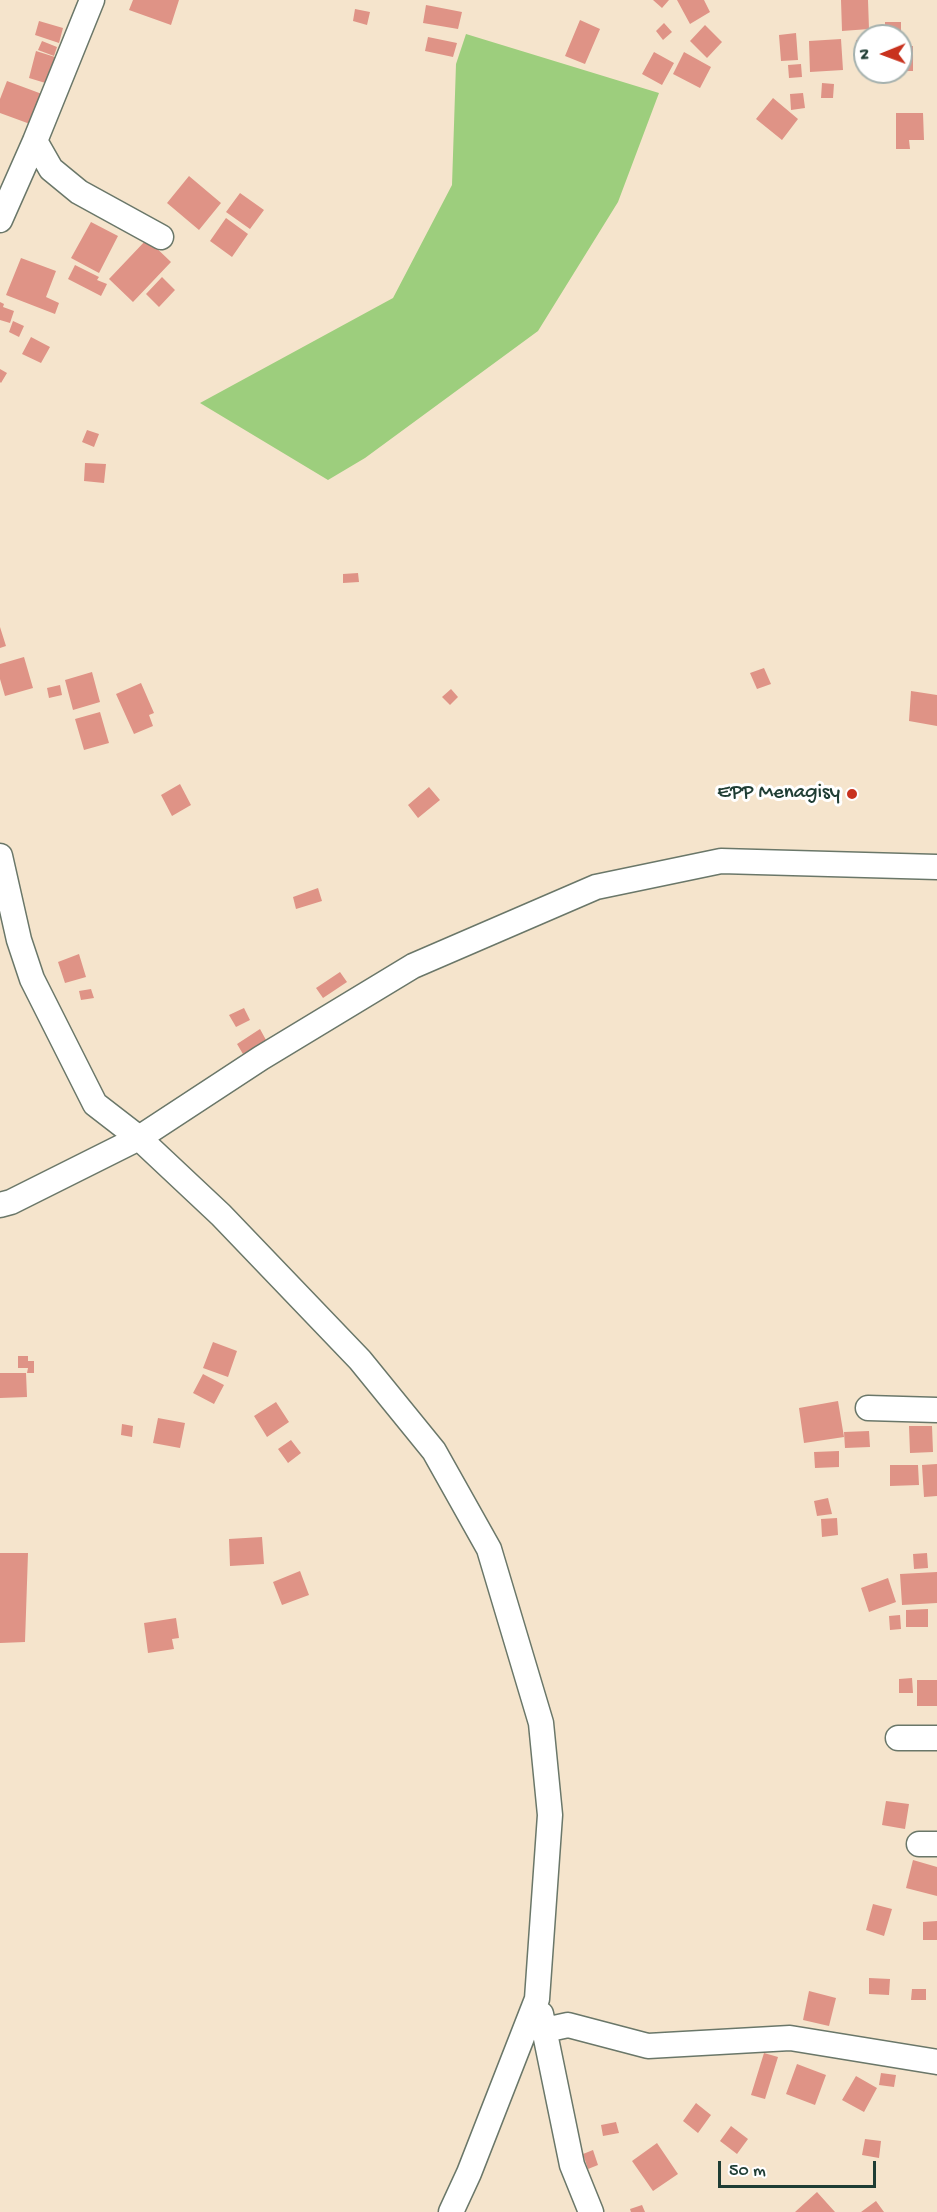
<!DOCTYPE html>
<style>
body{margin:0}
#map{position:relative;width:937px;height:2212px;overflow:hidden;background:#f5e4cc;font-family:"Gochi Hand",sans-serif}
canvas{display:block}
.north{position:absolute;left:853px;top:24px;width:60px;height:60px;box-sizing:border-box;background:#fff;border:2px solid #a5b1ae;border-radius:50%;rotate:269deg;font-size:16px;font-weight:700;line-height:24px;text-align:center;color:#1f3d34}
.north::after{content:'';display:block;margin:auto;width:21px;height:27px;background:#c8321e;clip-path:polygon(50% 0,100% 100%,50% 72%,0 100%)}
.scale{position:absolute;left:718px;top:2161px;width:158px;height:27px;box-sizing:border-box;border:3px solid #1f3d34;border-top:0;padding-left:8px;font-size:18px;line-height:21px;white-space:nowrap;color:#1f3d34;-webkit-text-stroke:4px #fff;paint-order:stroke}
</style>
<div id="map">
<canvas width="937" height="2212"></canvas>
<div class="north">N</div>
<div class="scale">50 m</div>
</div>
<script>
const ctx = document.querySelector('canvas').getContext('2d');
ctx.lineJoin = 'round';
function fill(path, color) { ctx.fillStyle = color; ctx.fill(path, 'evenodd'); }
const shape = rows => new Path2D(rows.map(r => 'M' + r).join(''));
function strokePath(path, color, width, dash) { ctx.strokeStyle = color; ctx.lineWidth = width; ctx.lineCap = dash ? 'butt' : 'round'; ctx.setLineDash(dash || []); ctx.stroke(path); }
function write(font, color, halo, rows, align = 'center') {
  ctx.font = font + ' "Gochi Hand",sans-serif'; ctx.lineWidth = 6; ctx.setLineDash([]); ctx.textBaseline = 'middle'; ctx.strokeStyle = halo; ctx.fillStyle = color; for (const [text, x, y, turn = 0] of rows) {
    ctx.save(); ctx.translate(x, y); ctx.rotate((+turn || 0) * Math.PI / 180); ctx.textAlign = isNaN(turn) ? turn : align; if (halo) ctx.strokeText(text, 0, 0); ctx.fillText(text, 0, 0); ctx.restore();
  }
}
fill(shape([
 [466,34,659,93,618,202,538,331,365,458,328,480,200,403,393,298,452,185,456,64]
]), '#9dce7d');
fill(shape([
 [133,0,179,0,171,25,129,10],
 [653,0,669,0,662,8],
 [677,0,704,0,710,12,690,24],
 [841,0,868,0,869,29,842,31],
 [426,5,462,12,458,29,423,23],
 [355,9,370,12,367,25,353,21],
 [580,20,600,29,585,64,565,56],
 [39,21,63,28,59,43,35,35],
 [885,22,901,22,901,36,885,36],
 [664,23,672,32,663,40,656,31],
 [705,25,722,42,707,58,690,41],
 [796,33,798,60,781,61,779,35],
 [428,37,457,43,453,57,425,51],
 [841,39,843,70,810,72,809,41],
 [856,40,865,40,865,57,857,58],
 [42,41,57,47,54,56,38,50],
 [913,46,913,71,901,71,901,47],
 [36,51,55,57,50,74,52,85,29,78],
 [654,52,674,63,662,85,642,74],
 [684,52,711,67,700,88,673,74],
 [801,64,802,77,789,78,788,65],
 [7,81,42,94,30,124,0,113,0,99],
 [822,83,834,84,833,98,821,98],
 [803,93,805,108,791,110,790,94],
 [773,98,798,119,782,140,756,119],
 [896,113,923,113,924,140,909,140,910,149,896,149],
 [189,176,221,203,199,230,167,203],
 [240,193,264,210,250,229,226,212],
 [226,218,248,234,232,257,210,241],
 [91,222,118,236,99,273,71,258],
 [147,239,171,262,133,302,109,279],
 [21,258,56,271,46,297,59,303,55,314,6,295],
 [75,265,99,277,97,280,107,284,101,296,68,279],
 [162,277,175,290,159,307,146,294],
 [0,302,4,304,3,307,14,311,10,323,0,320],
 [13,321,24,326,19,337,9,332],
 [31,337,50,347,41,363,22,354],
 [0,369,7,373,1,383,0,382],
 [87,430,99,434,94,447,82,442],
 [85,463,106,464,104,483,84,481],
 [358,573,359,582,343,583,343,574],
 [0,627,6,646,0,648],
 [24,657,33,688,5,696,0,679,0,664],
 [764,668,771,684,757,689,750,673],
 [92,672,100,702,73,710,65,680],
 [141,683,154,713,149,715,153,726,134,734,116,694],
 [60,685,62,695,49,698,47,688],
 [451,689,458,697,450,705,442,697],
 [911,691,937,695,937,726,909,721],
 [100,712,109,743,84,750,75,719],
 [180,784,191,805,172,816,161,795],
 [429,787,440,800,418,818,408,805],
 [318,888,322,901,296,909,293,897],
 [79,954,86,977,65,983,58,962],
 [340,972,347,982,323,998,316,988],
 [91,989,94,998,81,1000,79,991],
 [244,1008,250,1020,236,1027,229,1015],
 [260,1029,266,1040,243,1054,237,1044],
 [213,1342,237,1351,228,1377,203,1368],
 [18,1356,28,1356,28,1361,34,1361,34,1373,27,1373,28,1368,18,1368],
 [0,1373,26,1373,27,1397,0,1398],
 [203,1374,224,1385,214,1404,193,1393],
 [838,1401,844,1437,804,1443,799,1408],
 [276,1402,289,1422,267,1437,254,1416],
 [158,1418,185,1423,180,1448,153,1443],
 [122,1424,133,1426,132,1437,121,1435],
 [909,1426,932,1426,933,1452,910,1453],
 [869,1431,870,1447,845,1448,844,1432],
 [291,1440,301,1453,288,1463,278,1449],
 [839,1451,839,1467,815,1468,814,1452],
 [937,1464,937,1496,924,1497,922,1465],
 [890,1465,918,1465,919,1485,890,1486],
 [828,1498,832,1514,817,1516,814,1501],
 [837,1518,838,1535,822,1537,821,1519],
 [262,1537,264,1564,230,1566,229,1539],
 [0,1553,28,1553,25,1642,0,1643],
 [927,1553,928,1568,914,1569,913,1554],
 [300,1571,309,1595,282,1605,273,1582],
 [937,1572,937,1603,902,1605,900,1574],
 [888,1578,896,1602,869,1612,861,1588],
 [928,1609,928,1627,906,1627,906,1610],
 [900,1615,901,1629,890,1630,889,1616],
 [176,1618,179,1638,172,1639,174,1649,148,1653,144,1623],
 [912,1678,913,1693,899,1693,899,1679],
 [917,1680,937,1680,937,1706,917,1706],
 [886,1801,909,1804,905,1829,882,1825],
 [913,1860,937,1867,937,1896,906,1888],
 [873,1904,892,1909,884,1936,866,1930],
 [937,1921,937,1940,923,1940,923,1922],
 [869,1978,890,1979,889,1995,869,1994],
 [912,1989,926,1989,926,2000,911,2000],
 [809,1991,836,1998,829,2026,803,2020],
 [764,2053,778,2057,765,2099,751,2095],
 [797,2064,826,2075,815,2105,786,2094],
 [881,2073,896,2075,894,2087,879,2085],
 [856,2076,877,2088,864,2112,842,2100],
 [696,2103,711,2115,698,2133,683,2121],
 [616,2122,619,2133,603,2136,601,2125],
 [731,2126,748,2139,737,2154,720,2141],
 [865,2139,881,2141,879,2158,862,2155],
 [657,2143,678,2174,653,2191,632,2161],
 [593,2150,598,2165,588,2169,583,2154],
 [817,2192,835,2212,795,2212],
 [876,2201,884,2212,861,2212],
 [642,2205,645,2212,631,2212,630,2209]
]), '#df9386');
const minor = shape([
 [35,141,51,169,79,192,161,237],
 [0,220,35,141,92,0],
 [0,856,19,940,32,979,95,1104,139,1138,221,1215,360,1360,434,1451,489,1549,541,1723,550,1815,537,1999,469,2173,451,2212],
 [0,1205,11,1202,139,1138,261,1058,413,966,596,887,721,861,937,867],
 [868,1408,937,1410],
 [898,1738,937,1738],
 [919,1844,937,1844],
 [541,2014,572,2165,591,2212],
 [545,2030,568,2025,648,2046,790,2038,937,2062]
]);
strokePath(minor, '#6a7769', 27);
strokePath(minor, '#fff', 24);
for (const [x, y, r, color] of [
 [852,794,6,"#c8321e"]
]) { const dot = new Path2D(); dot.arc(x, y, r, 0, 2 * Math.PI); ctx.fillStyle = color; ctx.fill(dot); strokePath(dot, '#fff', 2); }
write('21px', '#1f3d34', '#fff', [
 ["EPP Menagisy",840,794]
], 'right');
</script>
